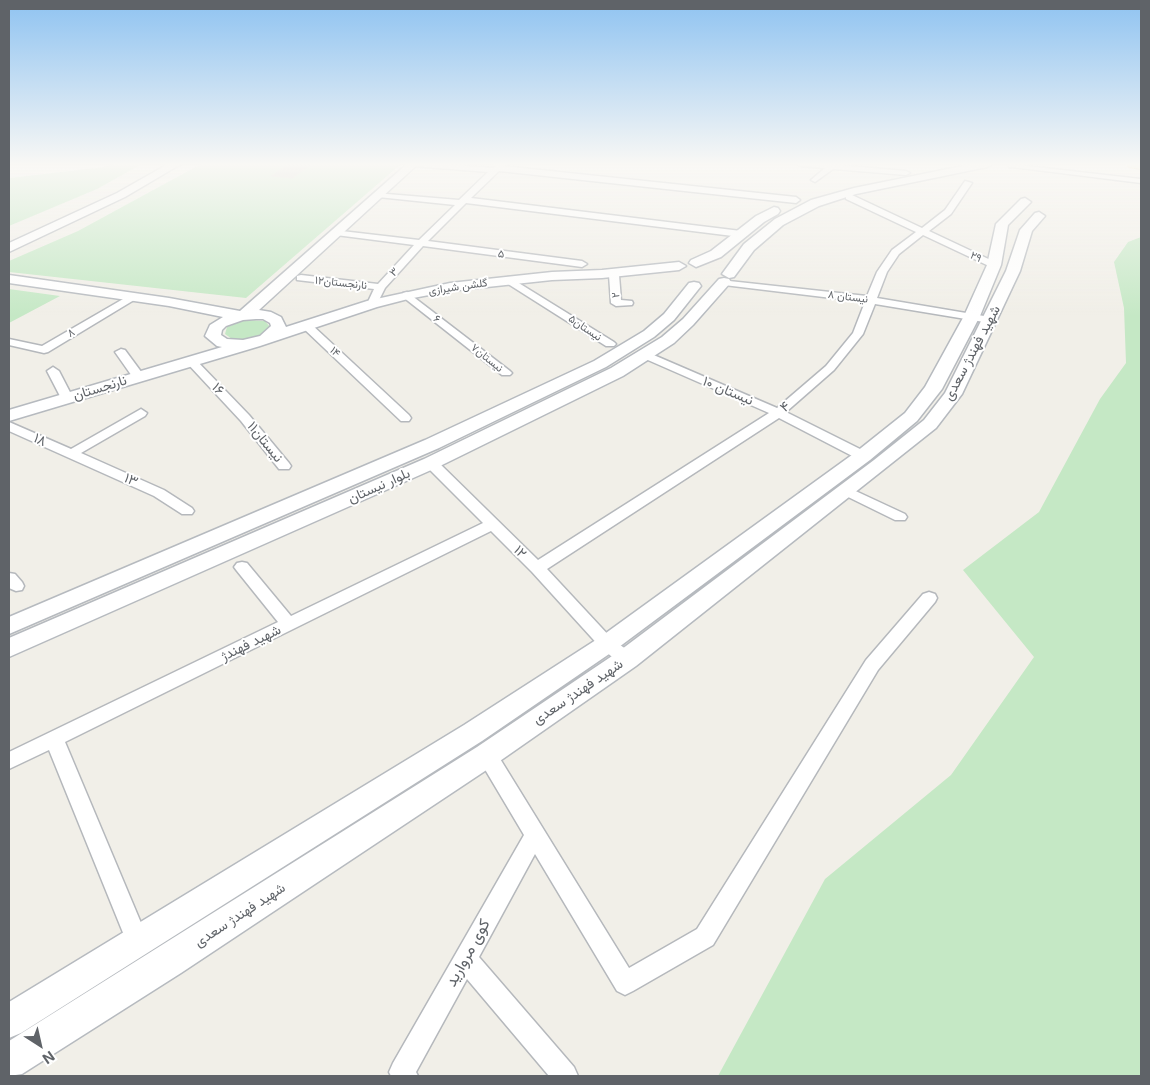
<!DOCTYPE html>
<meta charset="utf-8">
<style>
body{margin:0}
#map{position:relative;width:1150px;height:1085px;overflow:hidden;background:#f1efe8;font-family:Inter,sans-serif}
canvas{display:block}
.frame{position:absolute;inset:0;border:10px solid #5f6368;pointer-events:none}
.north{position:absolute;left:15px;top:1020px;width:50px;height:50px;-webkit-text-stroke:4px #fff;paint-order:stroke;rotate:145deg;font-size:14px;font-weight:700;line-height:20px;text-align:center;color:#5f6368}
.north::after{content:'';display:block;margin:auto;width:18px;height:22px;background:#5f6368;clip-path:polygon(50% 0,100% 100%,50% 72%,0 100%)}
</style>
<div id="map">
<canvas width="1150" height="1085"></canvas>
<div class="frame"></div>
<div class="north">N</div>
</div>
<script>
const ctx = document.querySelector('canvas').getContext('2d');
ctx.lineJoin = 'round';
function fill(path, color) { ctx.fillStyle = color; ctx.fill(path, 'evenodd'); }
const shape = rows => new Path2D(rows.map(r => 'M' + r).join(''));
function strokePath(path, color, width, dash) { ctx.strokeStyle = color; ctx.lineWidth = width; ctx.lineCap = dash ? 'butt' : 'round'; ctx.setLineDash(dash || []); ctx.stroke(path); }
function write(font, color, halo, rows, align = 'center') {
  ctx.font = font + ' Inter,Vazirmatn,sans-serif'; ctx.lineWidth = 4; ctx.setLineDash([]); ctx.textBaseline = 'middle'; ctx.strokeStyle = halo; ctx.fillStyle = color; for (const [text, x, y, turn = 0] of rows) {
    ctx.save(); ctx.translate(x, y); ctx.rotate((+turn || 0) * Math.PI / 180); ctx.textAlign = isNaN(turn) ? turn : align; if (halo) ctx.strokeText(text, 0, 0); ctx.fillText(text, 0, 0); ctx.restore();
  }
}
fill(shape([
 [116,164,142,164,97,189,9,226,9,178,104,167],
 [201,164,401,164,246,298,9,272,9,261,78,231],
 [1141,237,1141,1076,718,1076,825,879,951,775,1034,657,963,570,1039,512,1100,399,1126,363,1124,308,1114,262,1128,242],
 [9,289,60,296,9,323],
 [245,320,265,321,270,327,269,330,260,336,246,340,232,339,225,334,227,327]
]), '#c5e8c5');
const building = shape([
 [289,164,310,165,293,178,271,176,289,164]
]);
fill(building, '#cccac5');
strokePath(building, '#d6d1c6', 1);
const street = shape([
 [409,164,442,164,493,168,497,164,505,164,503,166,796,197,800,200,796,203,499,171,471,198,741,231,746,234,741,237,466,203,428,241,582,261,587,264,582,267,423,246,385,288,377,304,372,307,367,304,374,289,297,280,297,276,301,275,378,284,414,245,336,235,333,234,333,230,419,240,455,205,378,197,375,197,375,193,459,200,488,172,413,166,409,164],
 [797,164,826,164,906,171,910,173,906,175,833,169,815,182,811,180,825,168,801,166,797,164],
 [1009,164,1141,179,1141,183,1012,167,1009,167,1009,164],
 [965,181,972,183,951,214,929,231,997,263,997,267,991,267,923,235,899,254,887,272,877,298,990,317,994,318,995,320,994,322,990,323,875,304,863,334,834,370,786,412,868,453,870,456,868,459,858,459,779,418,547,569,613,640,633,654,636,659,633,664,627,666,621,664,601,648,532,572,491,531,65,742,149,942,146,950,138,953,130,950,49,750,9,769,9,752,278,622,237,571,234,567,237,563,242,562,247,563,291,616,483,523,426,466,424,463,426,460,436,460,538,560,769,413,641,357,639,355,641,353,649,353,777,408,826,366,853,333,865,302,724,285,720,284,720,280,867,296,877,272,892,250,916,232,846,199,846,195,852,195,922,228,945,210,965,181],
 [614,272,619,275,621,300,632,301,633,303,632,305,616,306,611,303,609,275,614,272],
 [509,277,614,342,616,344,614,346,606,346,505,282,505,278,509,277],
 [407,292,510,371,512,373,510,375,502,375,403,297,403,293,407,292],
 [130,295,134,296,135,298,134,300,48,352,44,353,9,345,9,339,42,346,130,295],
 [307,323,311,324,409,415,411,418,409,421,401,421,303,328,302,326,307,323],
 [121,349,125,350,142,373,144,376,142,379,134,379,115,352,121,349],
 [191,358,195,359,249,415,289,463,291,466,289,469,279,469,241,421,187,363,185,361,187,359,191,358],
 [53,367,59,371,73,398,71,401,67,402,61,398,47,371,53,367],
 [141,409,147,413,145,416,81,453,164,490,192,508,194,511,192,514,182,514,154,496,9,431,9,422,71,449,141,409],
 [847,487,905,514,907,517,905,520,895,520,842,494,840,491,842,488,847,487],
 [9,573,15,574,22,582,24,586,22,590,16,591,9,588,9,573],
 [929,592,935,594,937,598,935,602,878,670,713,945,633,991,625,995,617,991,535,854,479,957,574,1067,578,1076,549,1076,467,979,416,1072,418,1076,391,1076,389,1072,393,1063,524,835,480,761,477,755,480,749,487,747,494,749,629,968,697,929,866,660,923,594,929,592]
]);
const secondary = shape([
 [168,164,181,164,125,197,9,252,9,243,117,193,168,164],
 [407,164,418,164,259,310,271,312,281,317,286,327,367,301,450,283,552,272,602,270,679,262,686,266,679,270,602,278,552,280,450,291,408,299,377,307,260,346,9,421,9,410,222,347,217,346,205,336,210,325,223,317,169,306,9,283,9,275,169,298,240,311,407,164],
 [256,319,263,319,270,323,271,326,260,336,243,340,227,339,221,335,222,330,226,326,243,320,256,319],
 [972,164,992,164,987,167,856,194,819,206,783,225,754,250,734,277,729,278,722,274,744,244,775,219,811,200,854,188,972,164],
 [1025,198,1031,202,1008,225,1001,265,980,316,942,389,917,421,870,460,615,650,482,741,21,1033,9,1038,9,1002,464,725,599,638,856,452,905,413,925,387,964,316,987,265,996,224,1021,199,1025,198],
 [774,207,778,208,780,211,778,214,764,222,721,257,696,267,689,263,691,260,711,251,756,216,774,207],
 [1039,212,1045,216,1032,231,1020,271,962,394,936,428,636,666,497,763,181,973,22,1074,9,1076,9,1041,477,747,618,652,874,460,924,420,945,393,1006,271,1020,230,1035,213,1039,212],
 [724,278,729,279,731,282,693,325,674,343,623,376,438,467,9,657,9,638,424,459,611,368,662,337,683,319,719,279,724,278],
 [694,282,699,283,701,286,674,320,654,337,606,367,439,448,9,634,9,617,425,440,594,361,644,331,664,314,689,283,694,282]
]);
const primary = shape([
 [1127,164,1141,164,1141,169,1129,167,1127,164]
]);
strokePath(street, '#b5b8bc', 3);
strokePath(secondary, '#b6babf', 3);
strokePath(primary, '#f2c960', 2);
fill(street, '#fff');
fill(secondary, '#fff');
fill(primary, '#fff2af');
const sky = ctx.createLinearGradient(0, 0, 0, 316);
sky.addColorStop(0, '#8fc3f1');
sky.addColorStop(0.52, '#f9f8f5');
sky.addColorStop(1, '#f9f8f500');
ctx.fillStyle = sky;
ctx.fillRect(0, 0, 1150, 316);
write('11px', '#5f6368', '#fff', [
 ["۵",501,254,7],
 ["۲۹",976,257,24],
 ["۳",394,272,-47],
 ["۱۲نارنجستان",341,283,6],
 ["گلشن شیرازی",458,287,-8],
 ["۲",616,295,-96],
 ["نیستان ۸",848,297,7],
 ["۶",437,319,38],
 ["۵نیستان",585,328,34],
 ["۸",71,333,-31],
 ["۱۴",335,352,43],
 ["۷نیستان",487,358,39]
]);
write('14px', '#5f6368', '#fff', [
 ["شهید فهندژ سعدی",972,353,-62],
 ["نارنجستان",100,388,-17],
 ["۱۶",218,389,46],
 ["نیستان ۱۰",728,391,23],
 ["۴",785,407,-40],
 ["۱۸",40,440,24],
 ["۱۱نیستان",265,442,51],
 ["۱۳",131,480,24],
 ["بلوار نیستان",379,486,-24],
 ["۱۲",520,552,45],
 ["شهید فهندژ",251,643,-26],
 ["شهید فهندژ سعدی",578,692,-34],
 ["شهید فهندژ سعدی",240,915,-33]
]);
write('16px', '#5f6368', '#fff', [
 ["کوی مروارید",468,953,-61]
]);
</script>
